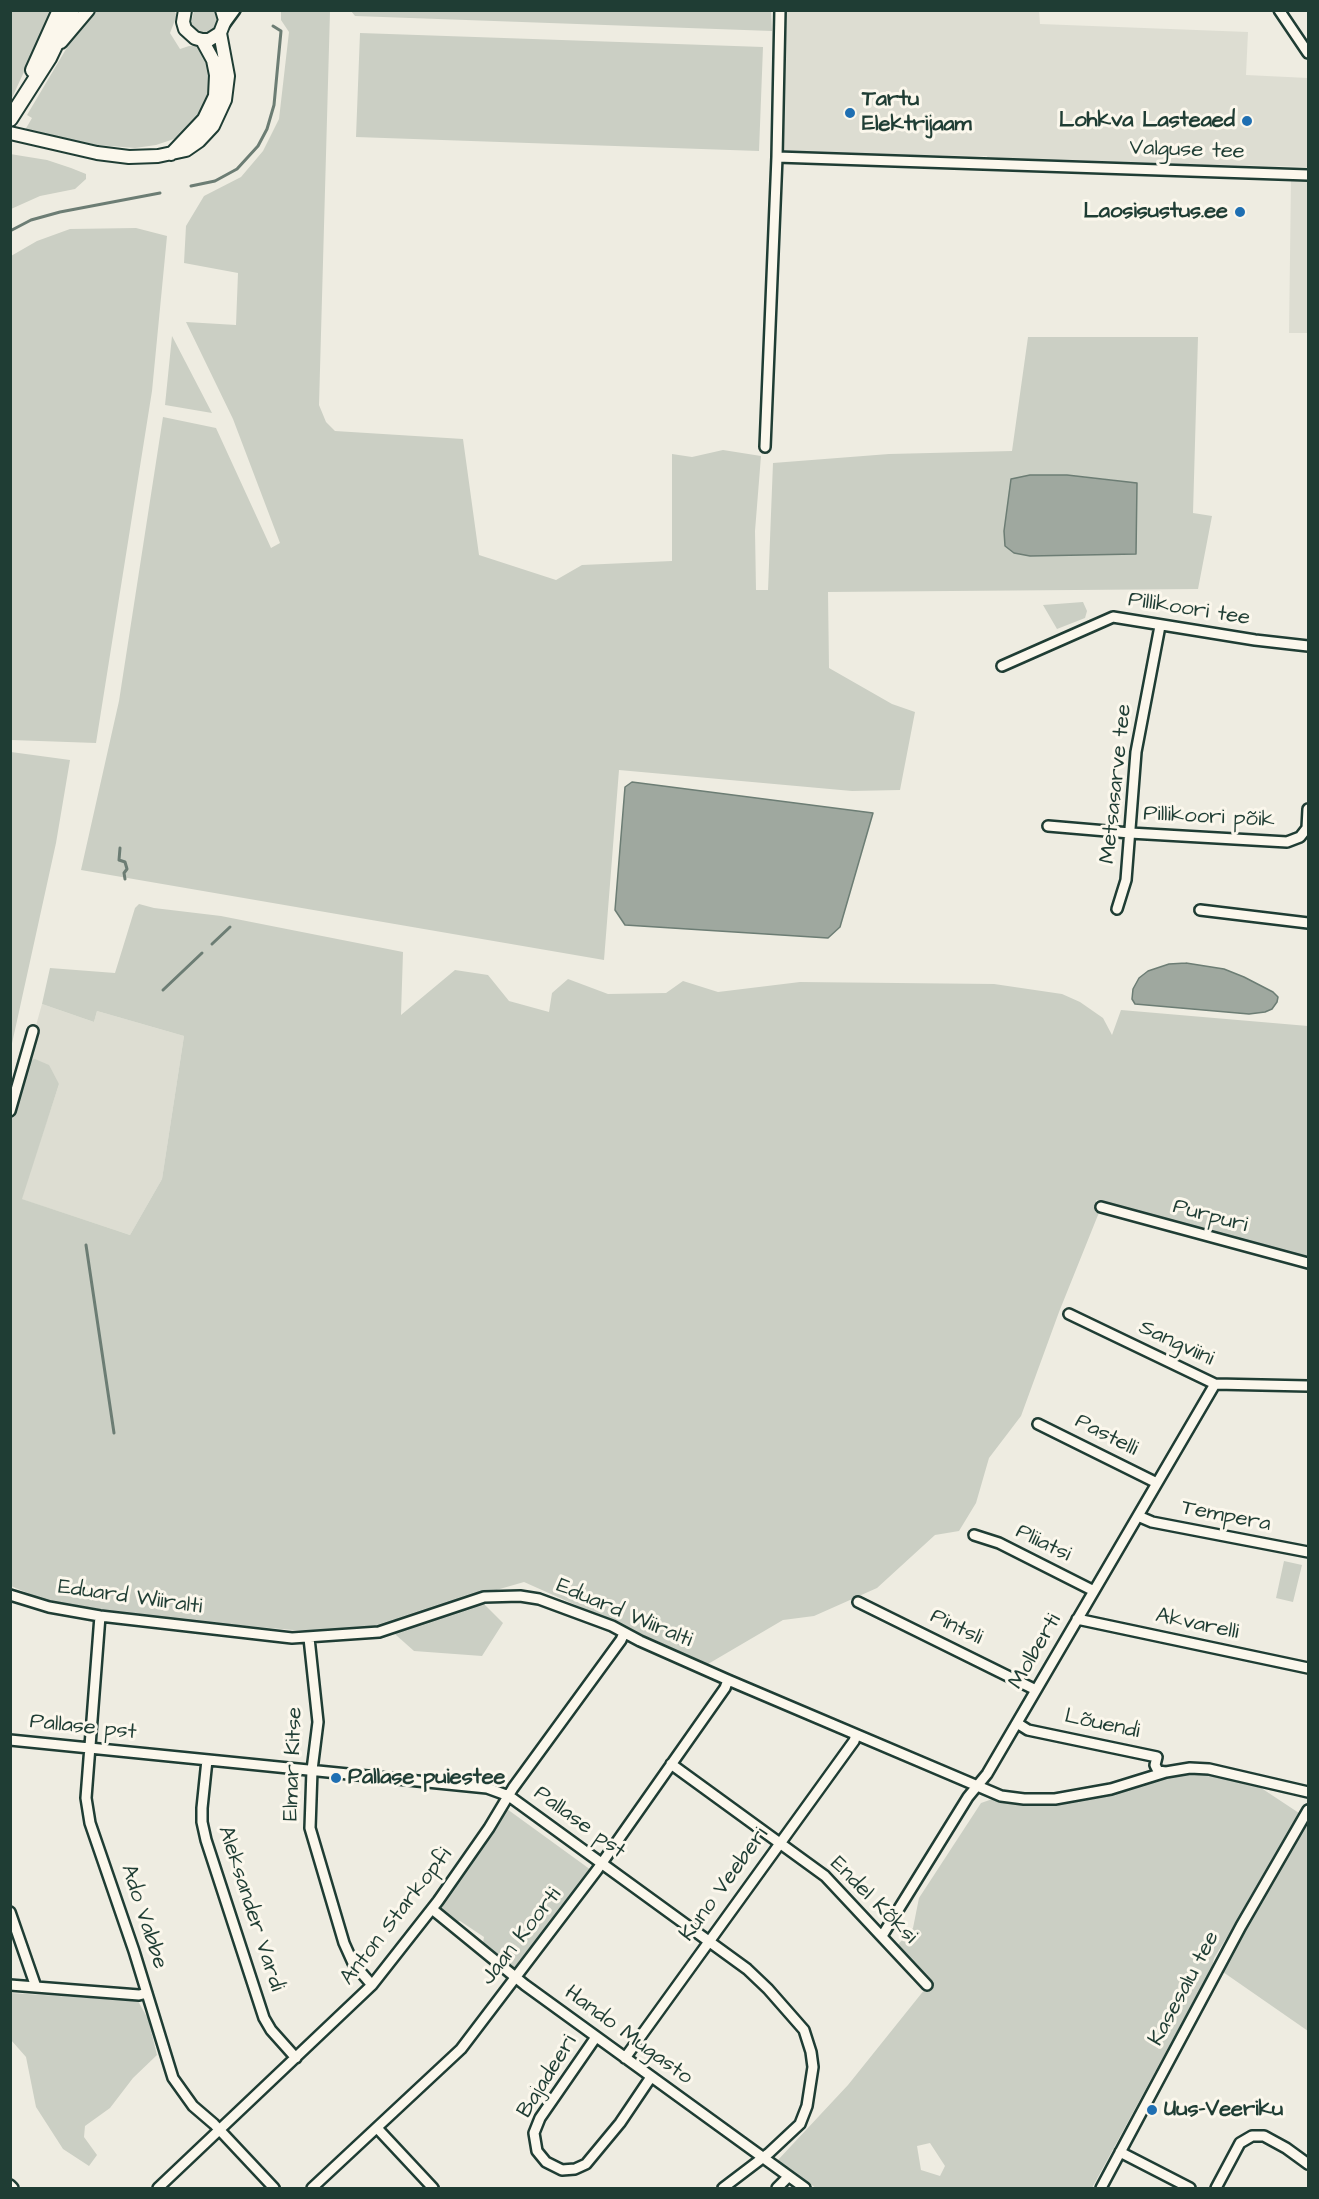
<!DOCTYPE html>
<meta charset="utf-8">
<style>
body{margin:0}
#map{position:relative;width:1319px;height:2199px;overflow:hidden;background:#eeece1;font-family:"Architects Daughter",sans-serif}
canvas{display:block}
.frame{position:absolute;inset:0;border:12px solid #1f3d34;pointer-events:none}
</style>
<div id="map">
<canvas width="1319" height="2199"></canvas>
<div class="frame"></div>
</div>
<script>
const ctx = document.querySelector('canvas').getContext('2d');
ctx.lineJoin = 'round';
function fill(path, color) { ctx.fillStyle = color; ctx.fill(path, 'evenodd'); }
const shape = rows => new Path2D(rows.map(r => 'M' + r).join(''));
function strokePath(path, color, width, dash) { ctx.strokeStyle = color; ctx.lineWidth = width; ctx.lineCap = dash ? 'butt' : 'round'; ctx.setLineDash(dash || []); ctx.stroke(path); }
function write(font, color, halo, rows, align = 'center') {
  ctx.font = font + ' "Architects Daughter",sans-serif'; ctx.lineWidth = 6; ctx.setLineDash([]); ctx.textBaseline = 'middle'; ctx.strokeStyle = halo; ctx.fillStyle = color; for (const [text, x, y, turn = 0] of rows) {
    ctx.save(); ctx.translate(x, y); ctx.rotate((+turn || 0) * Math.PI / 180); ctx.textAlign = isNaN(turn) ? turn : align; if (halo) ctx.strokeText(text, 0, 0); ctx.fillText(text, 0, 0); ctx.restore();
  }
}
fill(shape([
 [1039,10,1040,24,1248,32,1246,75,1308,78,1308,167,1185,164,1184,167,988,160,987,156,787,154,781,149,787,11],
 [1291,180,1308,181,1308,333,1289,333],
 [42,1004,94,1022,97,1011,184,1036,162,1179,130,1235,21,1199,59,1084,26,1061]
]), '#ddddd2');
fill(shape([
 [11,10,52,11,11,100,10,11],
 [771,10,772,31,355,16,351,11],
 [98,11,174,11,177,15,170,33,180,49,189,46,197,46,211,66,211,91,203,110,186,130,174,139,156,145,135,148,97,145,25,130,32,118,27,115,75,34,90,16],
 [194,11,214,11,218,22,213,30,205,33,196,30,191,23],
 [281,11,330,11,319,405,326,422,335,431,463,439,479,555,556,580,582,565,672,561,672,454,692,457,723,450,761,456,755,531,756,590,768,590,773,463,889,454,1012,451,1028,337,1198,337,1193,513,1212,516,1198,589,828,592,829,668,892,704,915,712,900,790,852,791,619,770,604,960,81,870,119,701,163,417,216,428,271,548,280,543,233,419,186,322,236,325,238,273,184,263,186,226,204,196,241,177,263,151,279,119,289,32,281,20],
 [1030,475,1067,475,1115,480,1030,556,1004,531,1011,479],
 [360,33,763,47,759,151,356,137],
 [10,154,47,160,71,168,86,174,86,179,75,189,40,196,11,209],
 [136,228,167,236,152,391,96,743,11,740,11,256,37,241,70,229],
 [172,336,212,413,165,405],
 [1083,602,1087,611,1085,618,1057,629,1043,605],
 [11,752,70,760,56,843,11,1048],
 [139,904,154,908,221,916,403,952,401,1015,455,970,488,975,509,1001,549,1012,552,993,568,979,608,994,666,993,683,981,718,992,800,982,994,984,1062,994,1080,1002,1103,1018,1112,1035,1121,1010,1308,1026,1308,1259,1096,1200,1100,1210,1059,1312,1021,1416,989,1458,976,1503,959,1531,935,1535,877,1588,814,1616,783,1620,708,1664,524,1582,472,1597,482,1602,503,1623,482,1656,414,1651,387,1627,396,1624,327,1631,293,1630,156,1618,51,1603,11,1586,10,1113,26,1061,35,1059,49,1065,59,1084,22,1199,130,1235,162,1179,184,1036,97,1011,94,1022,42,1004,50,968,115,973,135,908],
 [1284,1561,1302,1565,1293,1602,1276,1598],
 [1190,1768,1240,1774,1302,1815,1287,1842,1251,1895,1239,1918,1214,1958,1212,1967,1092,2188,816,2188,777,2161,848,2085,925,1989,892,1951,913,1928,919,1898,981,1803,1001,1796,1055,1799],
 [930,2143,945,2166,940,2176,921,2170,917,2146],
 [507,1809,591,1870,517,1971,483,1943,484,1937,460,1921,456,1922,437,1907],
 [1308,1819,1308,2031,1223,1972,1297,1833],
 [11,1993,138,2001,148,2019,157,2055,133,2078,110,2108,85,2126,84,2137,97,2155,89,2166,63,2149,36,2107,26,2057,11,2040]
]), '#cbcfc4');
const water = shape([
 [1030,475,1067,475,1137,483,1136,554,1030,556,1014,553,1005,546,1004,531,1011,479,1030,475],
 [632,782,873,813,840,927,828,938,625,925,615,910,625,787,632,782],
 [1186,963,1224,969,1244,977,1273,992,1278,997,1277,1002,1272,1009,1265,1012,1249,1014,1135,1004,1132,999,1133,989,1139,978,1148,971,1169,964,1186,963]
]);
fill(water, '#9fa89f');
strokePath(water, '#6c7d74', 1.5);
strokePath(shape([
 [191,186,215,181,237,169,258,146,267,129,274,105,281,31,273,26],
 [10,231,31,220,60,212,160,193],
 [120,848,119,860,125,862,127,869,124,873,125,879],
 [212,944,230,927],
 [163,990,202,953],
 [86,1245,114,1433]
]), '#6c7d74', 3);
const minor = shape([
 [1279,10,1308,53],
 [224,25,235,10],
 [777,157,1308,175],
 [765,447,777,157,780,10],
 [1002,666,1113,617,1255,640,1308,646],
 [1048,826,1130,833,1287,842,1300,837,1307,828,1308,809],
 [1117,909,1126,880,1136,752,1160,626],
 [1200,910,1308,923],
 [10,1111,33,1031],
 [1101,1207,1308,1263],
 [1069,1314,1215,1384,1308,1386],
 [1038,1424,1157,1483],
 [1138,1516,1152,1522,1308,1552],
 [974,1535,999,1543,1094,1591],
 [10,1595,49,1607,100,1616,292,1638,379,1632,484,1597,520,1596,539,1599,612,1626,640,1641,728,1680,1001,1796,1024,1799,1055,1799,1111,1789,1166,1772],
 [858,1602,1036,1690],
 [100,1616,86,1798,90,1823,134,1951,173,2078,193,2106,214,2124,274,2188],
 [1077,1619,1308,1668],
 [309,1638,318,1722,312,1770,310,1828,344,1943,353,1963,372,1985],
 [1017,1723,1028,1730,1157,1757,1155,1765,1158,1771,1166,1772,1190,1768,1209,1769,1308,1792],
 [10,1740,487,1788,509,1796,747,1969,768,1989,804,2030,811,2052,813,2067,807,2106,800,2124,769,2153,723,2188],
 [207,1760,202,1808,202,1822,206,1840,264,2018,271,2030,296,2058],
 [671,1764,825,1876,927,1985],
 [432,1909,525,1985,805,2188],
 [10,1912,36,1987],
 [882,1936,968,1797,987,1774,1215,1384],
 [10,1985,139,1995,147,1993],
 [596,2037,540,2118,534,2133,537,2151,546,2162,562,2170,575,2169,586,2164,620,2123,651,2077],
 [625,2058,854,1741,856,1735],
 [377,2128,433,2188],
 [1120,2152,1190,2188],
 [10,2185,13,2188],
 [158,2188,372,1985,438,1901,489,1828,513,1788,621,1640,624,1633],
 [312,2188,461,2049,597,1870,725,1688,728,1680],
 [777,2188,788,2177],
 [1101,2188,1241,1926,1308,1810],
 [1216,2188,1240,2143,1252,2136,1264,2136,1286,2148,1308,2164]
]);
const tertiary = shape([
 [185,10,183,22,185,29,195,38,202,40,209,40,220,33,225,20,222,10],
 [61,42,88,10],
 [10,133,97,153,129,157,158,156,186,150,199,141,213,126,225,100,228,76,220,33],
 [171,154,204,119,215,96,216,75,213,60,202,40]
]);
const secondary = shape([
 [33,70,60,10],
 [10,119,49,58,72,10]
]);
strokePath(minor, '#1f3d34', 14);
strokePath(tertiary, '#1f3d34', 16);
strokePath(secondary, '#1f3d34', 18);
strokePath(minor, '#fbf7ec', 9);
strokePath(tertiary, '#fbf7ec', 12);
strokePath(secondary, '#fbf7ec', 14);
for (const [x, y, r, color] of [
 [850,113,6,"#1f6fb2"],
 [1247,121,6,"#1f6fb2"],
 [1240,212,6,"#1f6fb2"],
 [336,1778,6,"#1f6fb2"],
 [1152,2110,6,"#1f6fb2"]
]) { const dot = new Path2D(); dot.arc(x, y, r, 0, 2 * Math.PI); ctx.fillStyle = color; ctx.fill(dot); strokePath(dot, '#fbf7ec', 2); }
write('bold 22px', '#1f3d34', '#fbf7ec', [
 ["Tartu",862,100],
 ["Elektrijaam",862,125],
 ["Lohkva Lasteaed",1235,121,"right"],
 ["Laosisustus.ee",1228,212,"right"],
 ["Pallase puiestee",348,1778],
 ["Uus-Veeriku",1164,2110]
], 'left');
write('22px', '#1f3d34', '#fbf7ec', [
 ["Valguse tee",1187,151,2],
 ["Pillikoori tee",1189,610,9],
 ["Metsasarve tee",1117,784,-84],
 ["Pillikoori põik",1209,818,3],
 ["Purpuri",1210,1217,15],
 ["Sangviini",1176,1344,25],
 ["Pastelli",1106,1436,27],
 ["Tempera",1226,1517,11],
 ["Pliiatsi",1043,1544,26],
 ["Eduard Wiiralti",130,1598,8],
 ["Eduard Wiiralti",624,1614,23],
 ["Akvarelli",1197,1625,12],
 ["Pintsli",956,1628,26],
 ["Molberti",1036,1652,-60],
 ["Lõuendi",1102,1725,12],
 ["Pallase pst",83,1728,6],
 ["Elmar Kitse",294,1764,-88],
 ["Pallase pst",579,1823,36],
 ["Kuno Veeberi",725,1885,-54],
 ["Endel Kõksi",873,1901,45],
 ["Aleksander Vardi",250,1909,72],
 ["Ado Vabbe",143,1917,72],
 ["Anton Starkopfi",397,1917,-52],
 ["Jaan Koorti",522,1937,-52],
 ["Kasesalu tee",1185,1989,-62],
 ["Hando Mugasto",628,2036,36],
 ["Bajadeeri",548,2077,-58]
]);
</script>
